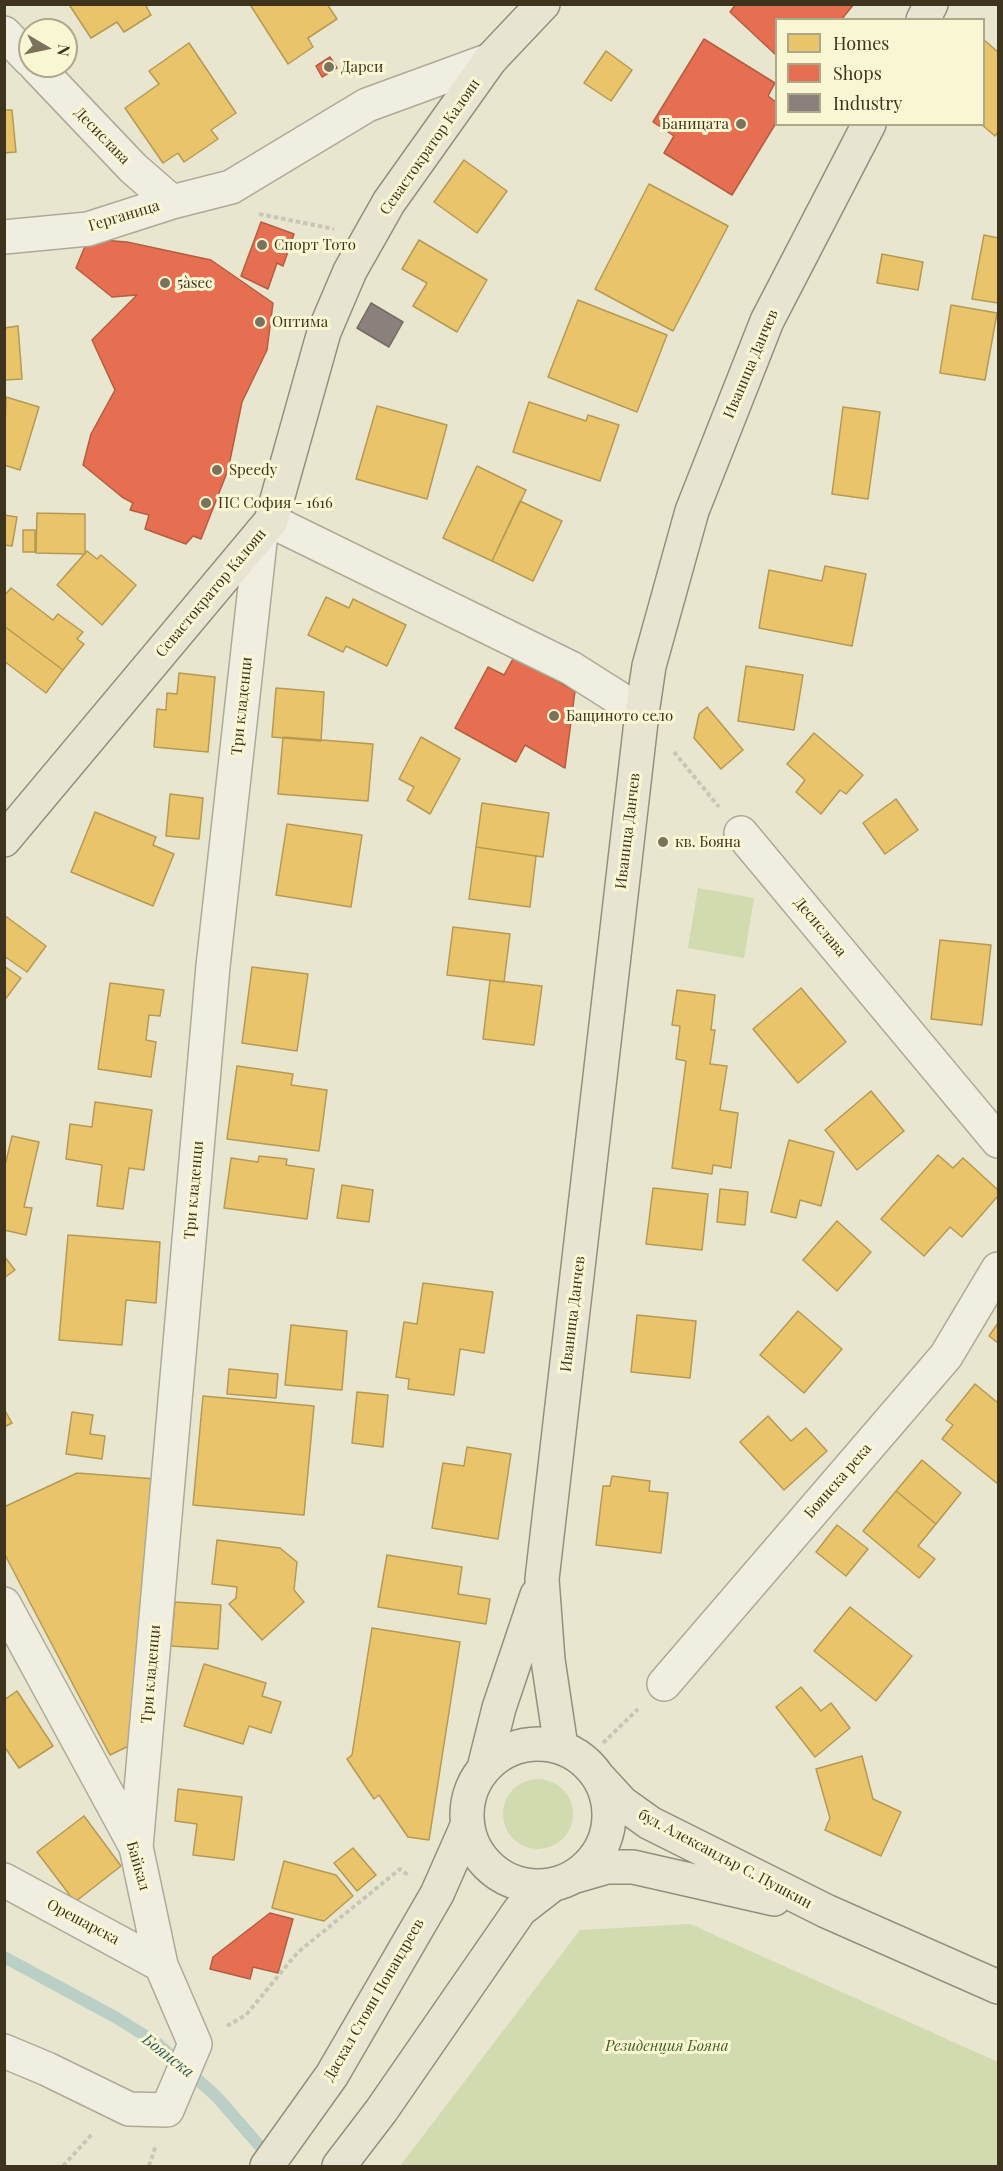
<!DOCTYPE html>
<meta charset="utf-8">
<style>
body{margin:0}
#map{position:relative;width:1003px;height:2171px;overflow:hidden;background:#e8e6ce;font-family:"Playfair Display",serif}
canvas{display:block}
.frame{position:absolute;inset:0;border:6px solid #3e341d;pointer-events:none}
.legend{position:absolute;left:775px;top:18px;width:210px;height:108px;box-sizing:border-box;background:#f9f6d4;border:2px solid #aea88b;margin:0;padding:8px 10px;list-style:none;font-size:18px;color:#3e341d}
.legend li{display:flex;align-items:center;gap:12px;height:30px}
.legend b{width:30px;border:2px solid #aea88b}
.north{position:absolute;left:18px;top:18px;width:60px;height:60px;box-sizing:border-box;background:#f9f6d4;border:2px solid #aea88b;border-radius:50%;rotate:99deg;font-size:16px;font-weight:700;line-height:24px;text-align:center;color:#3e341d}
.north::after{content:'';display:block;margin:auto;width:21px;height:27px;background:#7a725b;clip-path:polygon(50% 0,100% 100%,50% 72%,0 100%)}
</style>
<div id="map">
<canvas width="1003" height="2171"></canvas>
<div class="frame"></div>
<ul class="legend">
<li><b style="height:16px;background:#e9c46a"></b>Homes</li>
<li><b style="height:16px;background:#e76f51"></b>Shops</li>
<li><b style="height:16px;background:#8a817c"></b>Industry</li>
</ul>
<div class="north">N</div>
</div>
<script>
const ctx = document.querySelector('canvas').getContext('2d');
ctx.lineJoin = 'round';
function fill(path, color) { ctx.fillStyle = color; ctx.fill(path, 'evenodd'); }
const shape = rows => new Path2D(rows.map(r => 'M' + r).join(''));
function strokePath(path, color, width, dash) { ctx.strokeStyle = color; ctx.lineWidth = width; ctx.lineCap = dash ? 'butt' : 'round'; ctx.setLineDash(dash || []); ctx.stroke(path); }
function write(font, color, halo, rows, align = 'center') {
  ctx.font = font + ' "Playfair Display",serif'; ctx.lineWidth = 6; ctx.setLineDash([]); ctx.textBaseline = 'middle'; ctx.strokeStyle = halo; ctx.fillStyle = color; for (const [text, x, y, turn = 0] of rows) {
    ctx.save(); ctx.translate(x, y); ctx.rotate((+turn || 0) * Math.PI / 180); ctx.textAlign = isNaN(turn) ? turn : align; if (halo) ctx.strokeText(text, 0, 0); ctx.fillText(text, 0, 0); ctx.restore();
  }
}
fill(shape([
 [698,888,754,898,744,958,688,948],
 '503 1814a35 35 0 1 1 70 0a35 35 0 1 1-70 0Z',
 [690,1924,998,2062,998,2166,400,2166,580,1930]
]), '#d1dbaf');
const homes = shape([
 [73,4,145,4,151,15,124,32,117,22,91,38,70,6,73,4],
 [254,4,327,4,337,19,308,38,313,47,288,64,251,6,254,4],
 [984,40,998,52,998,132,995,136,981,124,984,124,984,40],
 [189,43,236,113,211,130,218,139,184,162,178,153,163,163,125,108,159,84,149,71,189,43],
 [606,51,632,70,611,101,584,83,606,51],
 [4,110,12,110,16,152,4,153,4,110],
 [464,160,507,191,477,233,434,202,464,160],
 [649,184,728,226,673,331,595,289,649,184],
 [984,235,998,238,998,303,972,299,984,235],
 [419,240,487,280,457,332,413,306,427,283,402,269,419,240],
 [882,254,923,262,918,290,877,283,882,254],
 [578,300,667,335,637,412,548,377,578,300],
 [951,305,997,313,985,380,940,373,951,305],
 [18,326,22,379,4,380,4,328,18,326],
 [6,397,39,407,20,470,4,465,6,397],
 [529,402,586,421,588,415,619,425,600,481,513,452,529,402],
 [377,406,447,425,427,499,356,479,377,406],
 [843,407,880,412,868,499,832,494,843,407],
 [477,466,526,490,492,561,443,538,477,466],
 [520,501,562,521,533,581,492,561,520,501],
 [37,513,85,514,85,554,36,553,37,513],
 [4,515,17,517,12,546,4,545,4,515],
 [23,530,35,530,35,552,23,552,23,530],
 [87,551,97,559,101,555,136,585,102,625,57,585,87,551],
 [825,566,866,574,852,646,759,628,769,570,822,581,825,566],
 [11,588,53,620,58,614,83,632,77,639,84,644,63,670,4,626,4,596,11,588],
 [326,597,349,608,353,599,406,625,387,666,346,646,343,652,308,635,326,597],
 [4,626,63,670,46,693,4,661,4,626],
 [746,666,803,675,794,730,738,721,746,666],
 [179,673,215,677,208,752,154,747,157,709,166,710,167,693,177,694,179,673],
 [276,688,324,692,321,741,272,737,276,688],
 [707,707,743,750,721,769,694,738,699,714,707,707],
 [814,733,863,775,846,794,840,790,821,814,796,792,805,780,787,764,814,733],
 [283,737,373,744,368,801,278,794,283,737],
 [421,737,460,759,430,814,407,800,414,787,399,779,421,737],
 [170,794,203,798,199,839,166,836,170,794],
 [896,799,918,830,885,854,863,823,896,799],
 [482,803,549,813,543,857,476,847,482,803],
 [95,812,156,837,153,845,174,854,153,906,71,872,95,812],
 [287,824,362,835,351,907,276,895,287,824],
 [476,847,536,856,530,907,469,899,476,847],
 [4,915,46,946,27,972,4,956,4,915],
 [453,927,510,934,504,982,447,975,453,927],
 [940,940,991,945,982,1025,931,1019,940,940],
 [4,966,21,978,4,1001,4,966],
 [252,967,308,974,297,1051,242,1043,252,967],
 [490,980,542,986,534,1045,483,1039,490,980],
 [110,983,164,990,160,1016,149,1015,146,1040,156,1042,151,1077,98,1069,110,983],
 [801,988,846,1042,798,1083,753,1029,801,988],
 [677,990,715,995,711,1030,715,1030,710,1064,727,1066,720,1110,738,1113,731,1168,713,1165,712,1174,672,1168,686,1061,676,1059,680,1026,672,1025,677,990],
 [237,1066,293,1074,291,1085,327,1090,319,1151,227,1139,237,1066],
 [871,1091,904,1131,857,1170,825,1130,871,1091],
 [95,1102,152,1110,144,1170,129,1168,123,1209,97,1206,102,1165,66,1159,70,1124,92,1127,95,1102],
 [12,1136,39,1142,24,1207,32,1208,26,1235,4,1230,4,1170,12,1136],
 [789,1140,834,1152,821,1206,800,1200,796,1218,771,1212,789,1140],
 [938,1155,953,1168,963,1158,998,1190,998,1196,962,1237,950,1227,924,1256,881,1219,938,1155],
 [259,1156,287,1159,286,1165,314,1169,307,1219,224,1208,231,1158,258,1162,259,1156],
 [342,1185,373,1190,369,1222,337,1218,342,1185],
 [653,1188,708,1194,702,1250,646,1244,653,1188],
 [720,1189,748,1192,745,1225,717,1222,720,1189],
 [837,1221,871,1252,837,1291,803,1260,837,1221],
 [68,1235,160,1242,156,1303,126,1300,122,1345,59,1340,68,1235],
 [4,1256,15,1270,4,1278,4,1256],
 [423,1283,493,1292,484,1353,460,1349,454,1395,408,1389,409,1379,396,1377,404,1322,417,1324,423,1283],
 [798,1311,842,1349,804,1393,760,1355,798,1311],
 [637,1315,696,1321,690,1378,631,1372,637,1315],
 [998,1323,998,1343,989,1336,998,1323],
 [291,1325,347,1331,342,1390,285,1385,291,1325],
 [229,1369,278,1374,276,1398,227,1394,229,1369],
 [975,1384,998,1403,998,1484,942,1439,953,1425,946,1420,975,1384],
 [357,1392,388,1395,383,1447,352,1443,357,1392],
 [203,1396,314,1406,304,1515,193,1505,203,1396],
 [4,1409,12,1423,4,1427,4,1409],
 [72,1412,93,1415,90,1434,105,1436,102,1459,66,1454,72,1412],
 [768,1416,791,1441,806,1428,827,1451,784,1490,740,1442,768,1416],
 [467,1447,511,1454,498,1539,432,1528,443,1463,464,1466,467,1447],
 [922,1460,961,1493,936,1524,896,1491,922,1460],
 [77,1473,156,1479,141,1740,110,1755,4,1553,4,1507,77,1473],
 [612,1476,650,1481,649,1491,668,1493,661,1553,596,1545,603,1486,610,1486,612,1476],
 [896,1491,936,1524,918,1546,935,1559,919,1578,863,1531,896,1491],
 [837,1525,868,1549,846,1576,816,1552,837,1525],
 [217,1540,280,1548,297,1562,294,1590,304,1602,262,1640,229,1604,236,1598,237,1587,212,1584,217,1540],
 [387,1555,462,1567,458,1594,490,1599,486,1624,378,1607,387,1555],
 [175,1602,221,1605,218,1649,171,1646,175,1602],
 [850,1607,912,1656,876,1701,814,1651,850,1607],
 [372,1628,460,1642,429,1840,408,1837,379,1795,374,1799,347,1759,352,1755,372,1628],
 [204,1664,266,1683,262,1696,281,1702,271,1733,249,1726,243,1744,184,1726,204,1664],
 [801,1687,821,1711,831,1703,850,1728,815,1757,776,1707,801,1687],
 [17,1691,53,1746,19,1768,4,1746,4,1700,17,1691],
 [862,1756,873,1799,901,1812,881,1856,825,1830,830,1818,816,1769,862,1756],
 [178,1789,242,1797,234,1860,193,1855,197,1824,175,1821,178,1789],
 [84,1816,121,1866,75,1902,37,1852,84,1816],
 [353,1848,376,1875,357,1891,334,1863,353,1848],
 [284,1861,336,1875,353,1896,324,1921,272,1908,284,1861]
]);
fill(homes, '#e9c46a');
strokePath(homes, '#b69953', 1.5);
const shops = shape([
 [736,4,854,4,841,20,776,20,776,55,730,12,736,4],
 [704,39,775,83,768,96,776,102,776,123,732,195,664,153,674,136,653,122,704,39],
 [330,57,337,68,322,77,316,66,330,57],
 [261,222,294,234,283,266,277,263,268,289,241,276,261,222],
 [88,239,127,242,211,260,273,303,267,350,242,402,228,470,201,539,193,536,186,544,145,529,149,515,130,510,133,503,122,497,83,465,91,434,115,390,92,340,137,295,112,297,76,268,88,239],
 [514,657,575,691,565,768,525,745,516,762,455,728,488,667,504,675,514,657],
 [270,1913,293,1919,278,1973,253,1967,250,1979,210,1969,213,1957,270,1913]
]);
fill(shops, '#e76f51');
strokePath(shops, '#b45d41', 1.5);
const industry = shape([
 [371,303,403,322,389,347,357,328,371,303]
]);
fill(industry, '#8a817c');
strokePath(industry, '#736a60', 1.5);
strokePath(shape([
 [4,1957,115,2017,157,2043,217,2097,271,2159]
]), '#bacfc6', 12);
const minor = shape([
 [4,33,30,60],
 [36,66,133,168,172,202],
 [4,237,88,229,172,202,231,187,367,105,490,60],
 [271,521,571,668,642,713],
 [741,833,998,1141],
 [4,1604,136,1847,161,1965,195,2044,167,2110,129,2109,47,2069,4,2051],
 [664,1684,946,1356,998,1269],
 [136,1847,213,966,261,533],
 [4,1880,161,1965]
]);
const major = shape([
 [923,20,931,4],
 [4,840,271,521,324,332,350,271,389,202,490,60,543,4],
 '467 1815a71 71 0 1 1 142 0a71 71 0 1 1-142 0Z',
 [561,1747,548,1660,542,1579,642,713,649,666,692,511,767,321,869,124],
 [484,1768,499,1708,537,1595],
 [600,1779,622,1803,650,1823,826,1911,998,1987],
 [576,1876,607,1867,633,1867,774,1899],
 [267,2166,332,2075,437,1894,467,1826],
 [339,2166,381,2111,520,1910,551,1886]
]);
strokePath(minor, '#adaa97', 36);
strokePath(major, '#938f7e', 36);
strokePath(shape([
 [259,214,334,229],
 [674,752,719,807],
 [603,1743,638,1709],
 [227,2026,246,2015,297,1953,400,1869,408,1875],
 [63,2166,93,2133],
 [149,2166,156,2145]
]), '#c8c6b7', 4, [4.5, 3]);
strokePath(minor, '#efeee1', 33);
strokePath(major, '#e7e5d1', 33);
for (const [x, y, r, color] of [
 [329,67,6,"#7a725b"],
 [741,124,6,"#7a725b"],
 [262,245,6,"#7a725b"],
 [165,283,6,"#7a725b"],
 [260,322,6,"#7a725b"],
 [217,470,6,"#7a725b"],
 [206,503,6,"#7a725b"],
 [554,716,6,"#7a725b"],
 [663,842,6,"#7a725b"]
]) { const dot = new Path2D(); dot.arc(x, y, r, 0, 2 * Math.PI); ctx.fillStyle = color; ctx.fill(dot); strokePath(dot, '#f9f6d4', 2); }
write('15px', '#3e341d', '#f9f6d4', [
 ["Дарси",341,67],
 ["Баницата",729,124,"right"],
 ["Спорт Тото",274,245],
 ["5àsec",177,283],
 ["Оптима",272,322],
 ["Speedy",229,470],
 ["ПС София - 1616",218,503],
 ["Бащиното село",566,716],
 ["кв. Бояна",675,842]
], 'left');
write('15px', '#3e341d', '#f9f6d4', [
 ["Десислава",102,136,46],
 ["Севастократор Калоян",430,147,-55],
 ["Герганица",124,216,-17],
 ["Иваница Данчев",751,364,-67],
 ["Севастократор Калоян",211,593,-50],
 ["Три кладенци",242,706,-84],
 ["Иваница Данчев",628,831,-83],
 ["Десислава",820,927,50],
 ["Три кладенци",194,1190,-85],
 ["Иваница Данчев",573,1314,-83],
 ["Боянска река",838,1481,-49],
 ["Три кладенци",151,1674,-85],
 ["бул. Александър С. Пушкин",725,1859,28],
 ["Байкал",138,1866,74],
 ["Орешарска",83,1922,28],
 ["Даскал Стоян Попандреев",374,2000,-60]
]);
write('italic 15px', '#415c22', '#f9f6d4', [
 ["Резиденция Бояна",667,2046]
]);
write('italic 16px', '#2b575f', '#f9f6d4', [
 ["Боянска",168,2056,38]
]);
</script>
